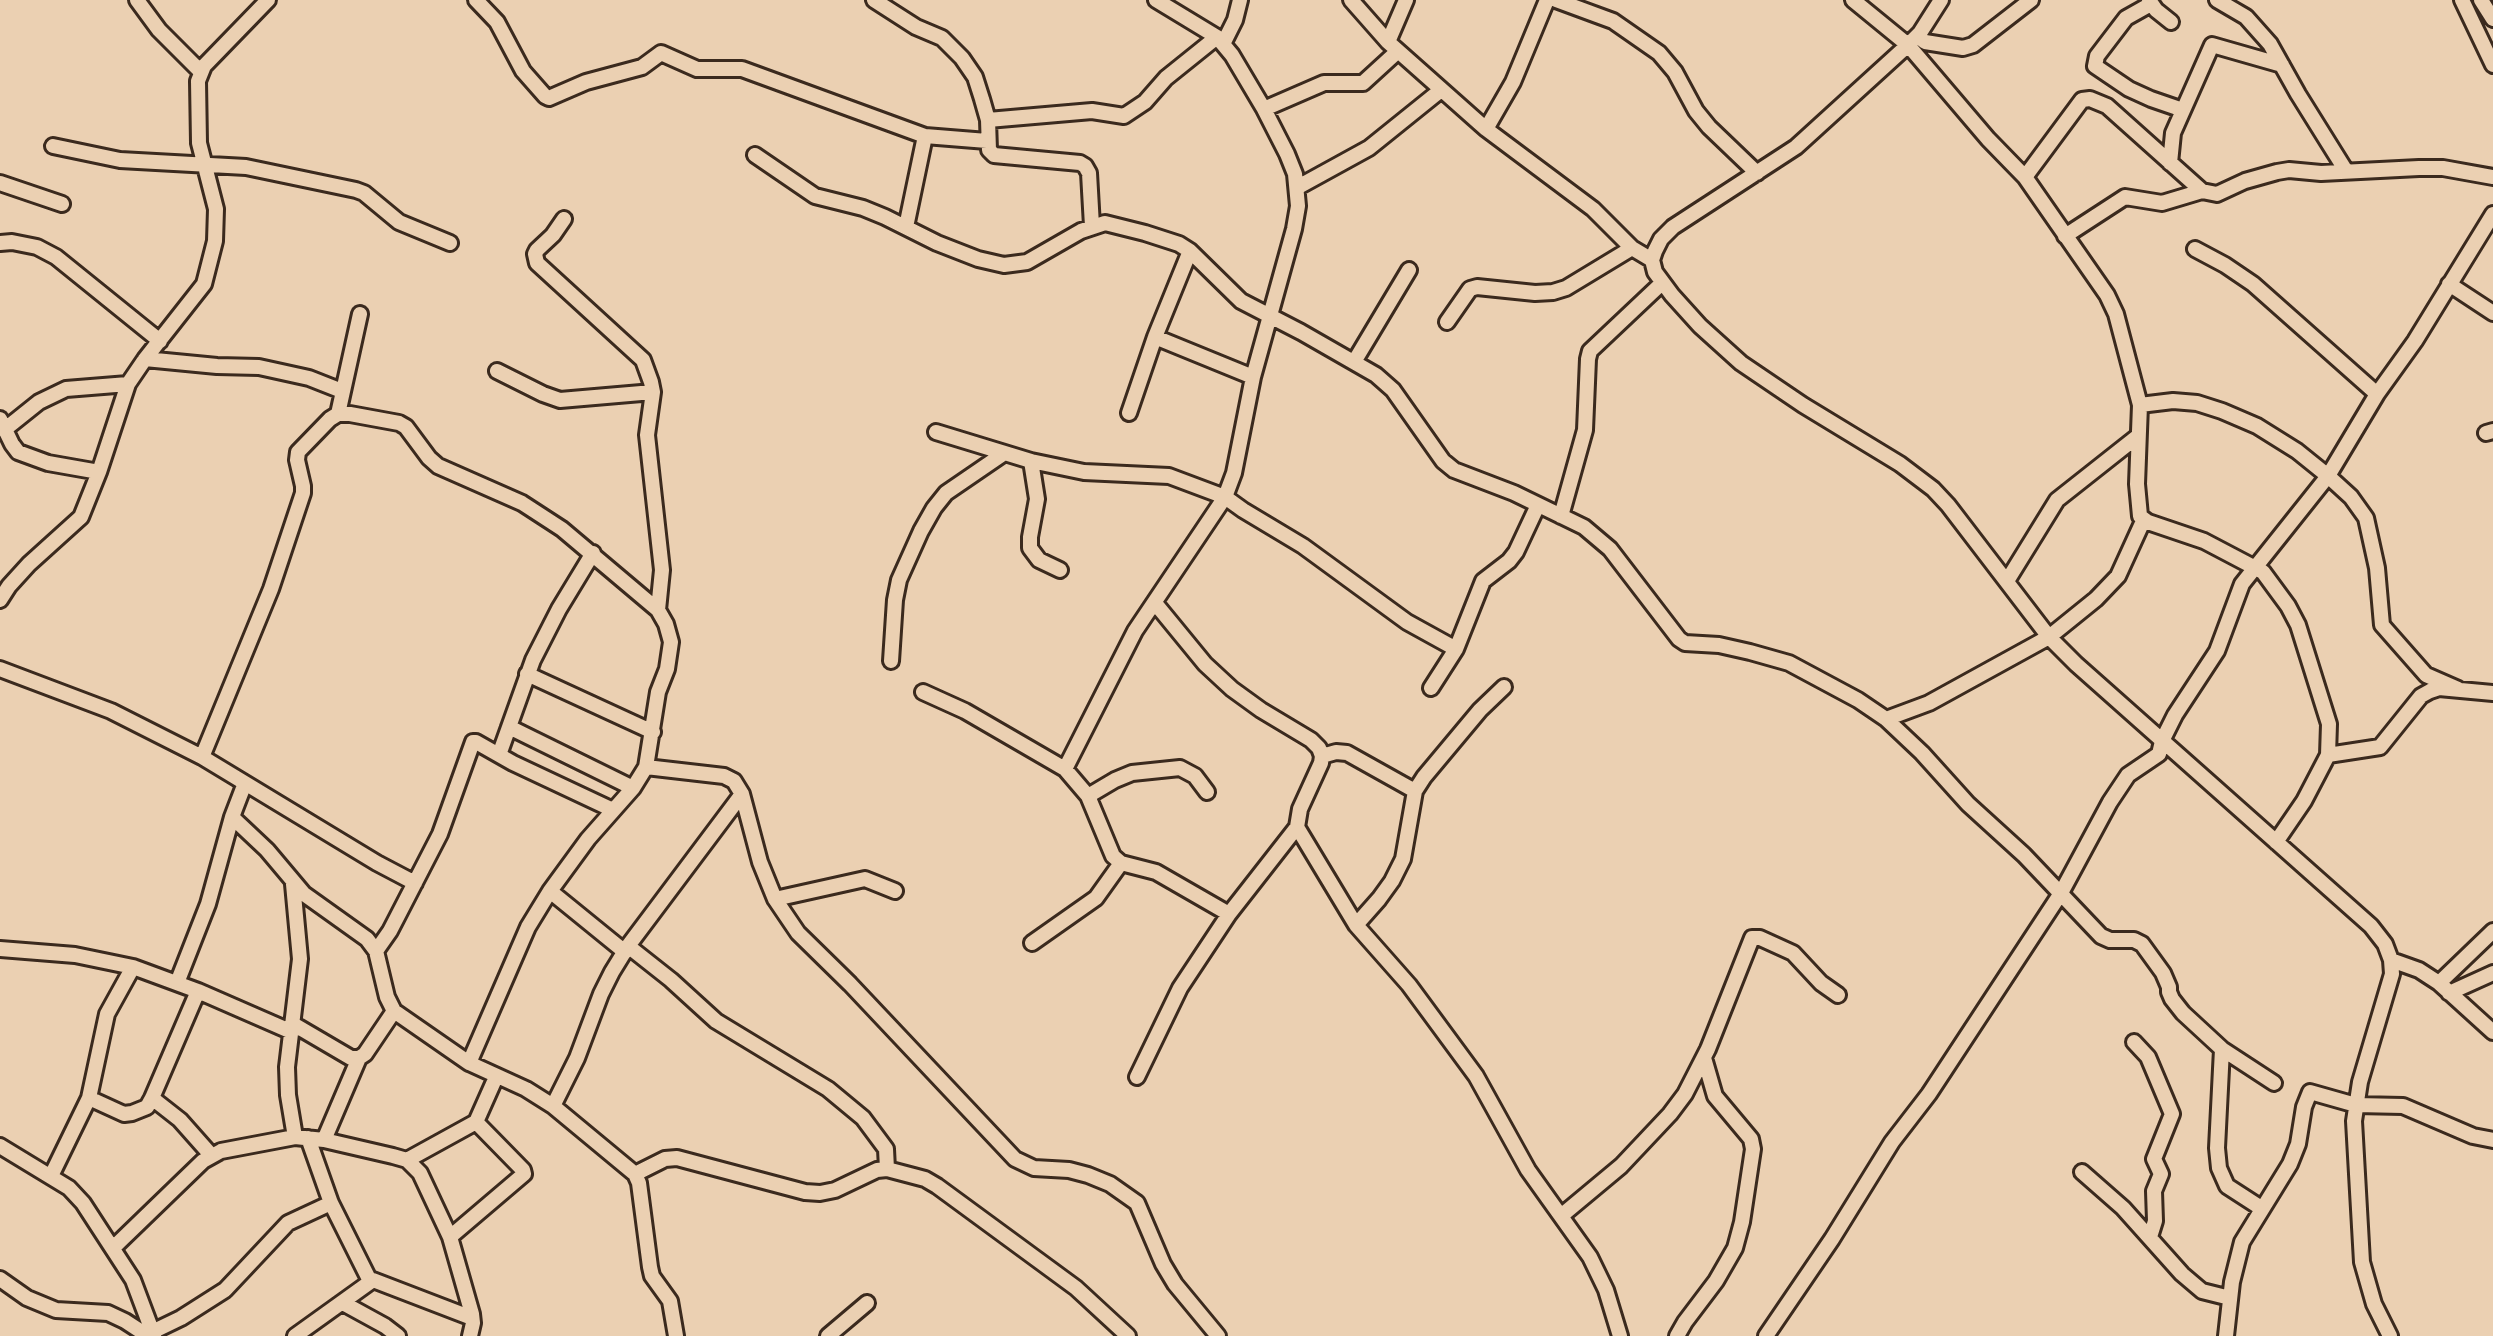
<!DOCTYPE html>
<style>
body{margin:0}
canvas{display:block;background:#ebd0b2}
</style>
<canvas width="2493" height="1336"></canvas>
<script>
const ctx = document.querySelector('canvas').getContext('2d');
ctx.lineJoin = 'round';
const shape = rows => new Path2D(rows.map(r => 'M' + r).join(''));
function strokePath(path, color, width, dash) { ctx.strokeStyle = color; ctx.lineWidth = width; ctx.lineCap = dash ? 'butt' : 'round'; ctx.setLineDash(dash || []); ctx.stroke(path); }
const minor = shape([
 [137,0,159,30,201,72],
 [476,0,497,22,523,71,545,96,549,98,586,82,642,67,661,53,697,69,742,69,925,136,987,141],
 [874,0,916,27,942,38,962,58,975,77,982,99,988,120,989,150,994,155,1080,163,1085,166,1089,173,1092,226],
 [1351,0,1388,42,1486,129,1593,209,1632,248,1652,260],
 [1556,0,1613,21,1659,53,1675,72,1696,111,1709,127,1757,173],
 [1853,0,1908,45,1988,139,2025,177,2107,295,2116,314,2140,405,2137,484,2140,516,2148,522,2204,541,2263,572,2288,606,2298,625,2329,724,2328,755,2304,801,2276,842],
 [1941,0,1920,33,1908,45,1796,147,1673,227,1661,239,1655,251,1652,260,1655,272,1672,295,1700,326,1741,363,1803,405,1900,464,1933,489,1948,505,2049,637,2076,664,2371,926,2385,944,2391,960,2392,974,2360,1082,2354,1121,2362,1262,2374,1304,2390,1336],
 [2149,0,2156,10,2171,22],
 [2217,0,2246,17,2270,44,2298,94,2346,171],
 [2462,0,2493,65],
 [2481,0,2493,19],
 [2151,4,2126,18,2097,56,2095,66,2129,89,2151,99,2183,110],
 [1917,36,1925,42,1963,48,1973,45,2031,0],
 [1224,42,1235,20,1240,0],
 [1388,42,1406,0],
 [1264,109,1324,83,1363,83,1398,51],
 [988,120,1092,111,1124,116,1145,102,1166,78,1217,37],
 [1486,129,1513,82,1547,0],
 [53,146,120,160,246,167,356,190,364,193,399,222,450,243],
 [755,155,815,196,863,208,885,217,937,243,978,259,1004,265,1027,262,1081,231,1105,223,1145,233,1179,244,1190,251,1241,301,1301,332,1376,375,1393,390,1443,461,1454,470,1514,493,1584,527,1610,549,1679,639,1685,643,1719,645,1750,652,1789,663,1858,700,1886,719,1922,753,1968,804,2024,855,2101,936,2110,940,2134,940,2142,944,2163,973,2169,987,2169,992,2172,999,2183,1013,2222,1049,2274,1083],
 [2170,163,2173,133,2212,45,2282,65],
 [2025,177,2082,100,2090,99,2107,106,2202,191],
 [0,183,62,204],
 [1298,187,1369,148,1441,90],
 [564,219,553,235,537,250,535,254,537,263,643,360,651,382,653,392,647,435,662,570,658,610],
 [906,227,925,136],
 [2065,236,2125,197,2162,203,2202,191,2217,194,2245,181,2277,172,2289,170,2321,173,2419,168,2443,168,2493,177],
 [0,243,12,242,37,247,56,257,160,341],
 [2195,249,2225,265,2253,284,2377,394],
 [2449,284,2493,313],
 [1447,322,1470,289,1477,287,1535,293,1553,292,1566,288,1632,248],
 [1155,337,1253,377],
 [145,359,217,366,259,367,309,378,342,391],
 [1354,362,1409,270],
 [497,371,543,394,560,400,653,392],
 [2140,405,2173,401,2197,403,2222,411,2257,426,2297,451,2328,476,2351,497,2366,518,2377,568,2382,625,2426,675,2458,689],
 [1129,413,1155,337,1190,251],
 [338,414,360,314],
 [0,419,12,444,18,452,48,463,99,472],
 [4,430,39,402,66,389,128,384],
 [936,432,1031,461,1084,472,1169,476,1225,497,1243,510,1303,546,1407,622,1456,649],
 [2486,433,2493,431],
 [1031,461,1037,499,1030,537,1030,548,1039,560,1060,570],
 [1561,516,1585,430,1588,359,1590,351,1662,283],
 [2007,581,2057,500,2138,436],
 [0,600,9,586,29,564,81,517,99,472,128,384,145,359,204,284,215,241,216,209,199,143,198,81,204,66,268,0],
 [1155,603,1205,664,1232,689,1261,710,1311,740,1319,748,1322,756,1321,763,1300,809,1297,827,1356,925,1409,985,1476,1076,1528,1170,1590,1257,1606,1290,1620,1336],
 [891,661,895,600,899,580,921,531,934,508,946,493,1003,454],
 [0,669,111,711,202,757,377,863,415,883],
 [527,674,653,732],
 [1431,688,1456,649,1483,581,1509,561,1516,552,1538,505],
 [923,692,965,711,1065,769,1088,796,1113,856,1121,863,1156,872,1229,914],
 [1886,719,1929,703,2049,637,2096,599,2118,576,2144,519],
 [509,727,633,788],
 [499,755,533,660,559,609,593,553],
 [2328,755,2380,747,2421,696,2430,691,2439,688,2493,693],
 [1322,756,1336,752,1347,753,1415,791],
 [202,757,271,589,303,493,303,486,297,460,298,452,330,419,338,414,350,414,399,423,406,427,429,458,438,466,522,503,562,529,658,610,666,624,671,642,667,669,658,692,646,767,633,788,588,839,550,891,528,927,469,1063],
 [646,767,724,776,734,781,742,794,760,862,775,899,798,933,850,984,1015,1159,1034,1168,1069,1170,1088,1175,1110,1184,1137,1203,1163,1264,1175,1284,1218,1336],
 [1065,769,1135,631,1225,497,1234,473,1253,377,1294,229,1298,206,1295,174,1287,154,1264,109,1232,55,1217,37,1156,0],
 [1088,796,1115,780,1132,773,1180,768,1195,776,1207,792],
 [232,817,267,850,304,894,367,939,376,951,387,997,394,1011,469,1063,526,1089,553,1106,635,1174,639,1183,650,1267,652,1276,670,1301,676,1336],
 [293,884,300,959,287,1067,288,1095,295,1137],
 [550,891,625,952],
 [775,899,865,879,895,891],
 [1356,925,1379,899,1392,881,1403,859,1415,791,1424,777,1480,710,1504,687],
 [1032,943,1096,898,1121,863],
 [628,946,671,980,716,1021,828,1089,863,1118,886,1149,887,1169],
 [0,949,75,955,133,967,198,991,292,1032],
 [376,951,390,931,440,834,473,742,476,742,513,763,613,810],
 [2391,960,2419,970,2439,983,2493,1032],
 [177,983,208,904,232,817,245,783],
 [2439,983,2493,931],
 [2449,993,2493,973],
 [293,1024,351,1058,359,1058,365,1054,394,1011],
 [2134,1042,2148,1057,2172,1114,2154,1159,2161,1174,2154,1191,2155,1221,2150,1237],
 [2222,1049,2217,1148,2219,1168,2227,1186,2261,1208],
 [1137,1077,1180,988,1229,914,1297,827],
 [89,1098,124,1114,132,1113,147,1107,152,1098,198,991],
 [152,1098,180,1120,211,1155],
 [553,1106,577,1058,601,994,612,972,628,946,742,794],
 [308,1138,331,1203,370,1281],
 [324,1140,359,1058],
 [0,1146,69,1188,83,1203,133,1280,154,1336],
 [407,1160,476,1122,496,1077],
 [2082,1172,2123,1208,2182,1274,2202,1291,2230,1298],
 [635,1174,665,1159,677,1158,805,1192,820,1193,835,1190,877,1170,887,1169,925,1179,937,1186,1076,1288,1128,1336],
 [51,1176,89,1098,107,1014,133,967],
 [1561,1216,1621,1166,1670,1114,1685,1094,1708,1049,1752,938,1760,938,1793,953,1821,983,1838,995],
 [450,1237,524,1174,523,1170,476,1122],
 [113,1248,203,1161,221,1151,295,1137,324,1140,393,1156,407,1160,420,1173,450,1237,472,1314,473,1323,470,1336],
 [0,1279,27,1298,56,1310,108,1313,125,1321,148,1336],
 [343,1303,385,1326,398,1336],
 [152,1332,181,1318,225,1290,288,1223,331,1203],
 [295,1336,373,1280,472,1318],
 [828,1336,867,1303],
 [1677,1336,1685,1322,1716,1281,1735,1248,1742,1222,1753,1149,1751,1139,1715,1096,1704,1058],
 [1766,1336,1832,1239,1892,1142,1929,1094,2061,893,2110,802,2128,775,2159,754,2162,741,2175,715,2217,651,2242,584,2328,476,2377,394,2415,341,2493,214],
 [2226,1336,2232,1282,2242,1242,2290,1164,2298,1144,2304,1107,2310,1092,2356,1105,2403,1106,2473,1136,2493,1140]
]);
strokePath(minor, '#3b2a1e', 20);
strokePath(minor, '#ebd0b2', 14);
</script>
